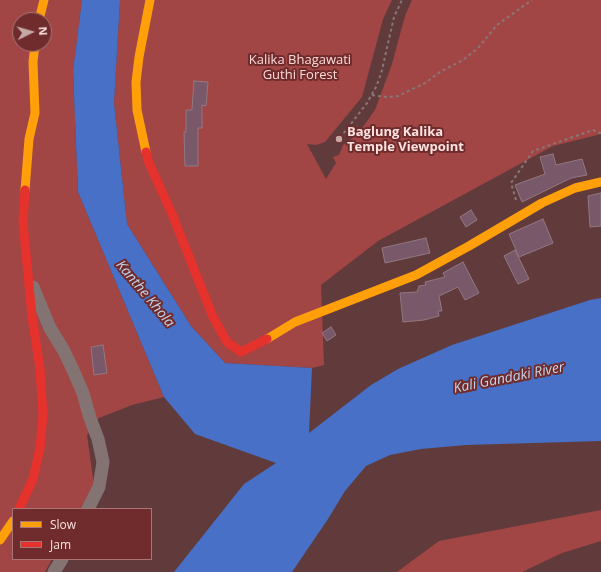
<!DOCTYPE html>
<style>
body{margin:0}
#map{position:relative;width:601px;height:572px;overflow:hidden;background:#613b3b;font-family:"Open Sans",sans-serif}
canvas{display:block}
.legend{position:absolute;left:12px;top:508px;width:140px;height:52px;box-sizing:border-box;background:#702c2c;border:1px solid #a87574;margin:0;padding:5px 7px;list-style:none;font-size:12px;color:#fce2e0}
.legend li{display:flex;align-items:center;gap:8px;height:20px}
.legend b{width:20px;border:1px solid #a87574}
.north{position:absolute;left:12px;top:12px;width:40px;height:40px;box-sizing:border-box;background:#702c2c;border:1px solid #a87574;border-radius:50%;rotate:85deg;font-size:11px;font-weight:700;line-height:16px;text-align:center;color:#fce2e0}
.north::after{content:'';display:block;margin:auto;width:14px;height:18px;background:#c6a8a6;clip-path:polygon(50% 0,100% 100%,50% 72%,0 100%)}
</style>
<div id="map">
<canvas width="601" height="572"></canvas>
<ul class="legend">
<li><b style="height:5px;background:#ff9f0a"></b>Slow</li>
<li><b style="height:5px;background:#e5322d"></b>Jam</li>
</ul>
<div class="north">N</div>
</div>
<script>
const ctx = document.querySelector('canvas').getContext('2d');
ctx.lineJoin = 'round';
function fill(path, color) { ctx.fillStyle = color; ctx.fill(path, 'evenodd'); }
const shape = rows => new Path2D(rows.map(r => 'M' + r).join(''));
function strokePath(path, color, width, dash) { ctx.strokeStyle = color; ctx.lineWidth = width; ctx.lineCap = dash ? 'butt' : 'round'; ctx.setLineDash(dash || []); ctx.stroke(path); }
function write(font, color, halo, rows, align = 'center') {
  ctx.font = font + ' "Open Sans",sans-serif'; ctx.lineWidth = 4; ctx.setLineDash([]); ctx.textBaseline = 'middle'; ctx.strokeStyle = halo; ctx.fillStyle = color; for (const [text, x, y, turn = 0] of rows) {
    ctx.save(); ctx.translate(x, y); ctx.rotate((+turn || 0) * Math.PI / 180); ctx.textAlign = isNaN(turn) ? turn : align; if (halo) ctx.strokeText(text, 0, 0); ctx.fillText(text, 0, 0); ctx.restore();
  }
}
fill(shape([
 [0,0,82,0,73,71,78,192,164,397,132,405,99,418,87,435,94,485,81,509,13,509,13,559,52,559,45,572,0,572],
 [20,20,44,20,44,44,20,44],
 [120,0,392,0,383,19,362,97,325,142,316,145,307,144,326,179,336,163,333,157,339,155,343,145,358,134,375,110,392,64,405,16,412,0,601,0,601,134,553,146,378,241,321,285,324,365,312,368,225,363,191,326,127,224,114,103],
 [601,510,601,541,562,553,522,572,397,572,439,541]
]), '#a24545');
fill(shape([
 [82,0,120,0,114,103,127,224,191,326,225,363,312,368,309,433,371,385,398,369,452,345,590,300,601,298,601,441,466,445,421,449,390,455,366,466,345,491,328,519,292,572,174,572,244,484,276,463,195,434,164,397,78,192,73,71]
]), '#4770c6');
const building = shape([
 [194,81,208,82,206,106,202,105,202,128,198,128,198,166,185,166,184,132,186,132,186,110,192,110,194,81],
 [553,154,556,165,582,159,587,175,571,178,522,202,515,185,545,174,540,157,553,154],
 [601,193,601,226,590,227,588,196,601,193],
 [471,210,477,220,466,227,460,217,471,210],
 [543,219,553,243,519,257,509,234,543,219],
 [426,238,430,253,385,263,382,248,426,238],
 [515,250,529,279,518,284,504,256,515,250],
 [463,262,479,293,465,300,458,287,439,296,442,311,438,311,439,316,424,320,403,322,400,293,417,292,419,286,426,285,425,282,445,277,443,273,463,262],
 [331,327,336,335,327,341,322,333,331,327],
 [103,345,107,373,94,375,91,347,103,345]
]);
fill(building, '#785869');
strokePath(building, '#927882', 1);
strokePath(shape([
 [372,95,385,97,398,96,425,83,440,72,463,60,478,48,497,25,532,0],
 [340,138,367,103,376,87,381,74,394,17,402,0],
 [516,200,511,183,533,151,593,130,600,133,601,132]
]), '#897777', 2, [3, 3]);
strokePath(shape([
 [33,287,50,328,64,351,73,370,83,393,90,418,98,439,103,462,99,487,88,509],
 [54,572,62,559]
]), '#837373', 13);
strokePath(shape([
 [39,20,44,0],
 [146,152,137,110,136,82,139,57,150,0],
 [25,190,29,139,35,113,33,62,35,44],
 [267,339,295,322,416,275,469,246,542,203,575,188,601,182],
 [0,540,13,521]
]), '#ff9f0a', 9);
strokePath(shape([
 [146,152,149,163,172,214,213,317,227,342,241,352,267,339],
 [19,509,33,479,40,448,43,415,40,369,32,317,23,222,25,190]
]), '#e5322d', 9);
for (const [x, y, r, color] of [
 [339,139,4,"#c6a8a6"]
]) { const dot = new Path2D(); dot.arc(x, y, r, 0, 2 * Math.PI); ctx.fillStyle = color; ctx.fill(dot); strokePath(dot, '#702c2c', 1.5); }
write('13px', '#fcdad8', '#702c2c', [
 ["Kalika Bhagawati",300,60],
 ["Guthi Forest",300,75]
]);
write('bold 13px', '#fce2e0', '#702c2c', [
 ["Baglung Kalika",347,132],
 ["Temple Viewpoint",347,147]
], 'left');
write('italic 14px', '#c5d3eb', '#702c2c', [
 ["Kanthe Khola",145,294,50],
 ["Kali Gandaki River",509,378,-11]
]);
</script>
